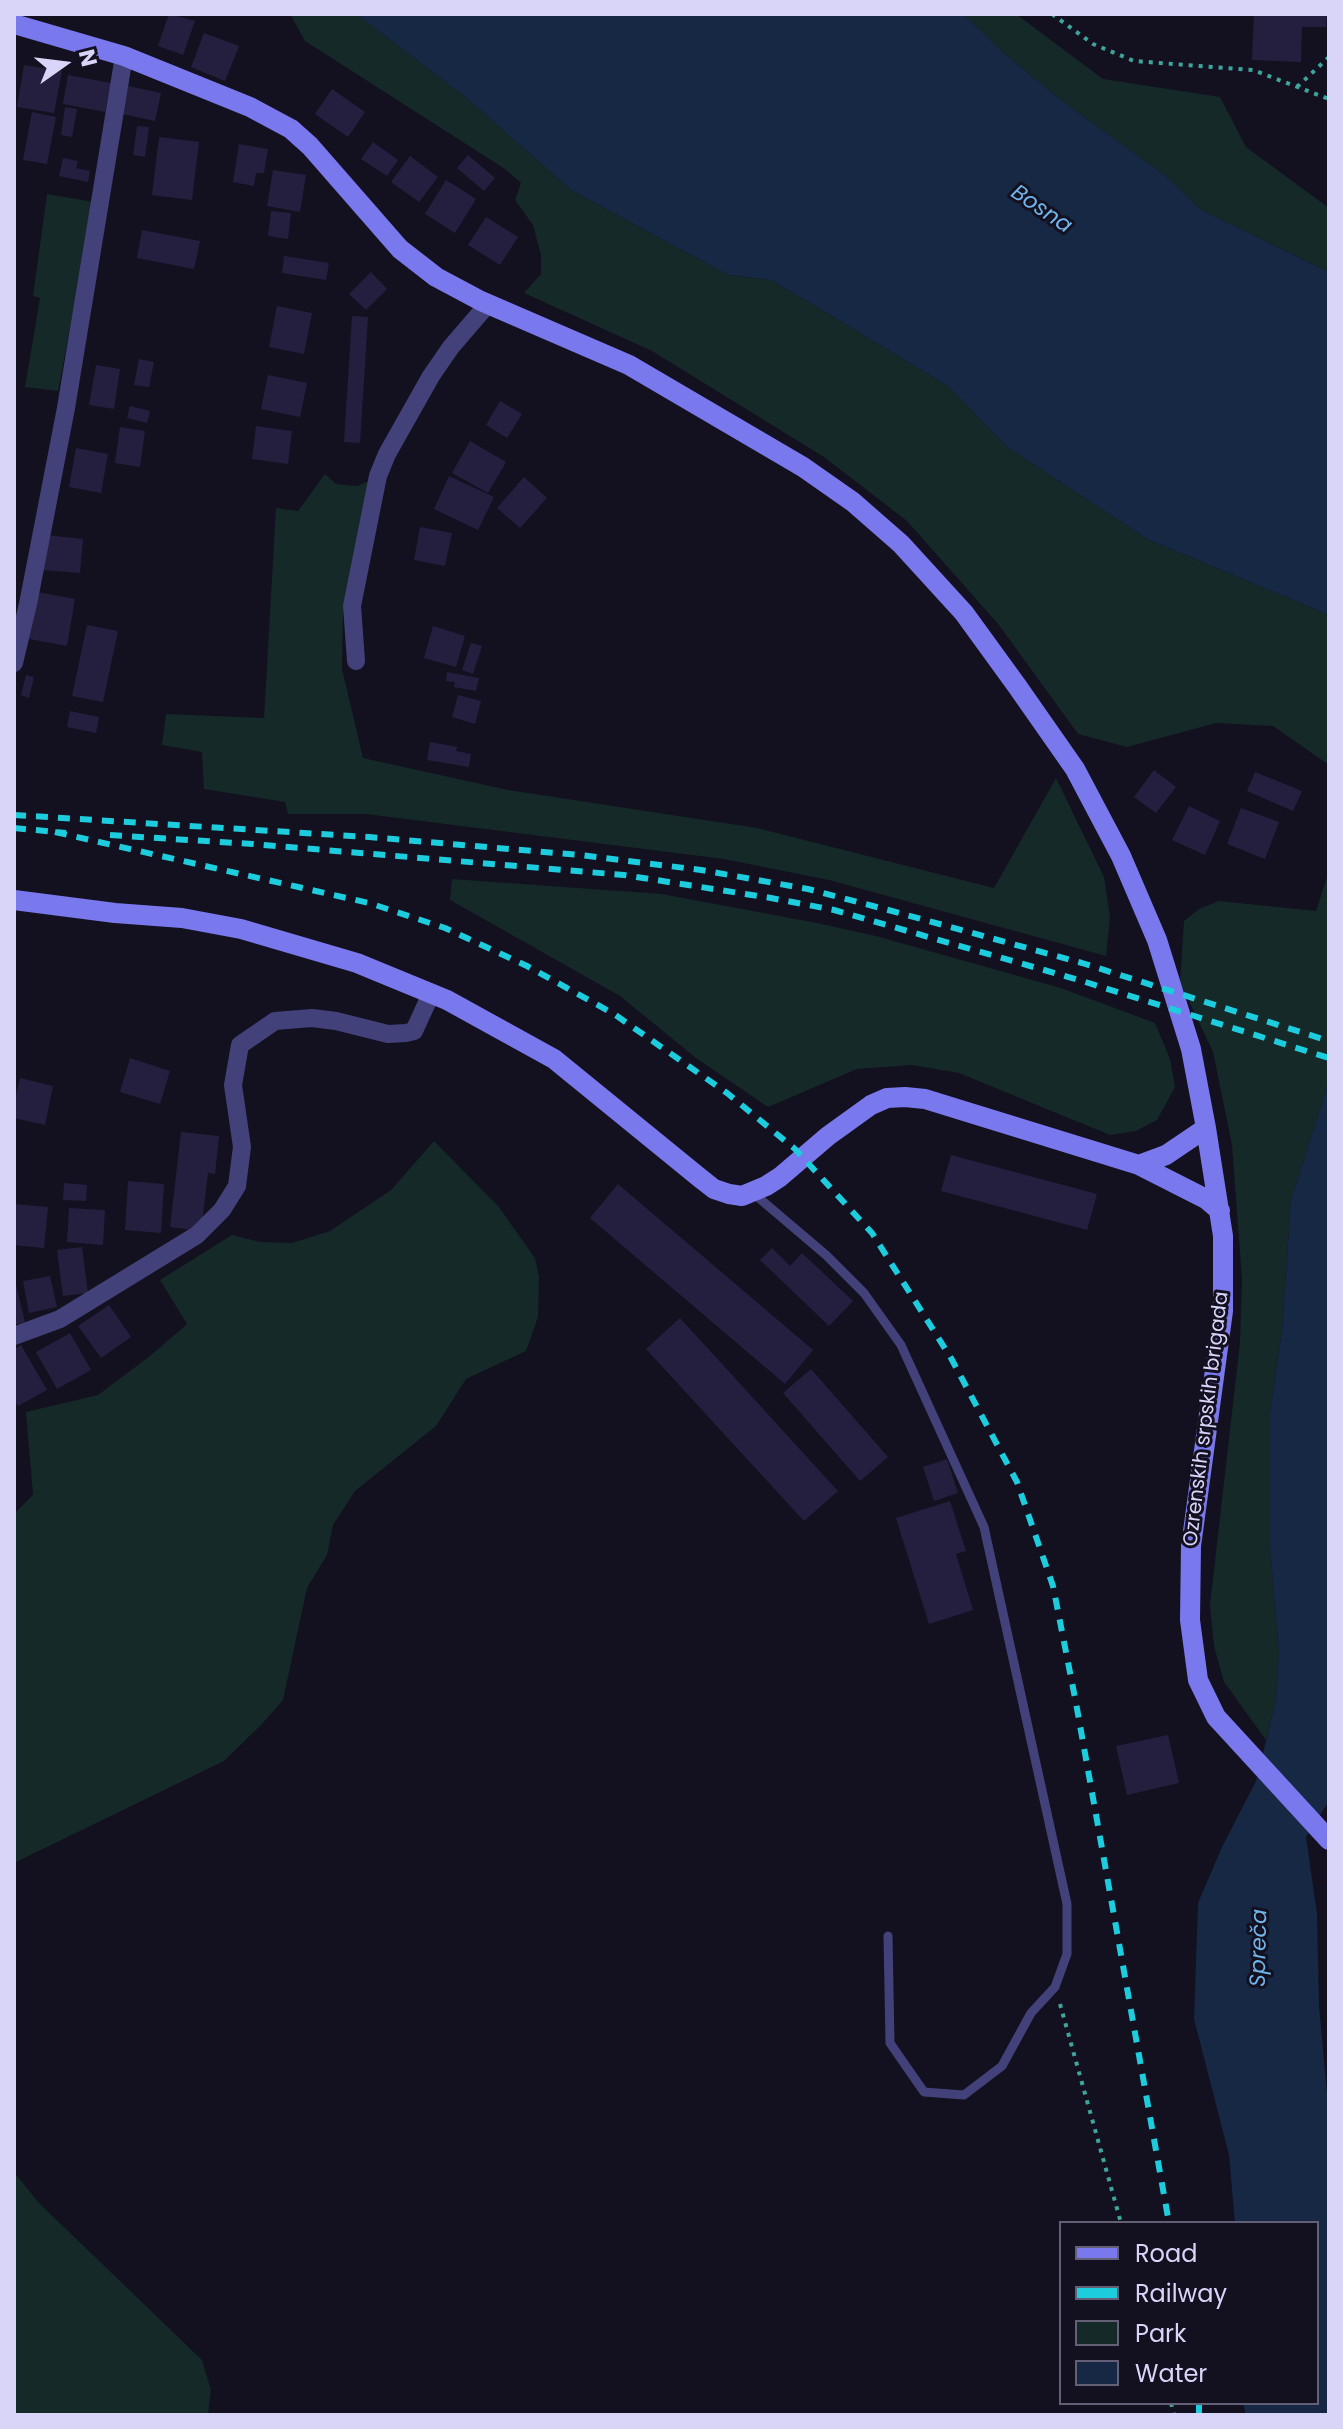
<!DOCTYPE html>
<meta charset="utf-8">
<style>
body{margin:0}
#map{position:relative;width:1343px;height:2429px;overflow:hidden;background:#131020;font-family:Poppins,sans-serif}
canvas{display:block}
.frame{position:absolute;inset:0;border:16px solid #d9d5f9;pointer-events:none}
.legend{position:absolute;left:1059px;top:2221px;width:260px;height:184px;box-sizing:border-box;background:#131020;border:2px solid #625f77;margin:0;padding:10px 14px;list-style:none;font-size:24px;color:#d9d5f9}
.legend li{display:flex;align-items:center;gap:16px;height:40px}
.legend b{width:40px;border:2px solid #625f77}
.north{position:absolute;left:24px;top:24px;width:80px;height:80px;-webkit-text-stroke:6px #131020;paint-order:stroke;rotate:76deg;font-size:22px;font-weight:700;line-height:32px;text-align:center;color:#d9d5f9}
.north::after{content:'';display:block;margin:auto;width:28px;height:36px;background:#d9d5f9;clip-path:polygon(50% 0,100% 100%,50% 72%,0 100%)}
</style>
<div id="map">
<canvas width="1343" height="2429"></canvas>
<div class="frame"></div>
<ul class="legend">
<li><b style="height:10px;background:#7a78ed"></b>Road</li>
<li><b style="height:10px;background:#1dccdd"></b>Railway</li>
<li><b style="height:22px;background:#142928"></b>Park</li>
<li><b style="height:22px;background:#162844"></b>Water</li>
</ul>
<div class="north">N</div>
</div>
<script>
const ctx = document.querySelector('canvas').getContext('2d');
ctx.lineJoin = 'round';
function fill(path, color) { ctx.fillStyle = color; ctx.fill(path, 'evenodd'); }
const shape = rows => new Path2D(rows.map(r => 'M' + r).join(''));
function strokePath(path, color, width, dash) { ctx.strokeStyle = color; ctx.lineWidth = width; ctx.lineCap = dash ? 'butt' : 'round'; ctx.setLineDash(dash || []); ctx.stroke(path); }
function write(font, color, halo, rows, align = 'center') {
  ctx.font = font + ' Poppins,sans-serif'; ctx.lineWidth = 6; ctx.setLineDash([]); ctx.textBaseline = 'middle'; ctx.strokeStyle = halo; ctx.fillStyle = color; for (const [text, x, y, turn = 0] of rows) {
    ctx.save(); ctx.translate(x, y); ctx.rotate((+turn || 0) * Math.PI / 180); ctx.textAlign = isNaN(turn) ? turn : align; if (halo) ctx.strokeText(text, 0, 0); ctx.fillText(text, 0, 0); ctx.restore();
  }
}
fill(shape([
 [290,14,356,14,463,95,571,190,728,275,771,280,842,322,949,387,1006,446,1147,539,1329,615,1329,765,1273,726,1216,723,1127,747,1078,734,999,625,907,521,824,457,652,351,524,293,541,274,541,255,533,225,515,200,521,183,505,169,305,41],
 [963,14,1016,14,1103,79,1220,97,1246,147,1329,208,1329,272,1201,210,1168,178,1057,97,1005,54],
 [47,194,94,202,58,391,25,387,40,298,33,296],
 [325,474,336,484,357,486,369,481,343,610,342,669,363,758,508,790,757,828,994,888,1056,778,1104,877,1110,917,1106,956,829,880,724,859,366,814,288,814,285,802,204,789,202,752,162,745,166,714,264,718,276,508,298,511],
 [1329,871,1329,1081,1291,1200,1282,1330,1270,1412,1270,1548,1279,1653,1276,1701,1266,1740,1224,1682,1214,1646,1210,1605,1240,1342,1242,1279,1232,1145,1213,1052,1180,982,1184,921,1199,909,1219,901,1316,911],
 [452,879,662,894,817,923,876,936,1061,988,1155,1023,1170,1059,1175,1087,1157,1120,1136,1131,1110,1135,959,1073,912,1065,857,1069,768,1107,696,1058,620,996,450,900],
 [434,1141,498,1206,535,1258,539,1277,538,1317,526,1351,466,1379,436,1426,355,1491,333,1525,327,1555,307,1588,283,1700,262,1724,224,1761,14,1863,14,1514,33,1495,26,1412,98,1395,150,1356,187,1324,160,1280,232,1235,260,1242,292,1243,330,1231,391,1190],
 [14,2172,39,2203,202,2360,211,2390,208,2415,14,2415]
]), '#142928');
fill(shape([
 [356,14,963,14,1005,54,1057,97,1168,178,1201,210,1329,272,1329,615,1147,539,1006,446,949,387,842,322,771,280,728,275,571,190,463,95],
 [1329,1081,1329,1801,1306,1837,1317,1914,1319,2006,1329,2115,1329,2415,1246,2415,1243,2403,1317,2403,1317,2223,1235,2223,1229,2155,1194,2019,1198,1903,1222,1847,1256,1781,1276,1701,1279,1653,1270,1548,1270,1412,1282,1330,1291,1200]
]), '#162844');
fill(shape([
 [169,14,195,21,183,55,158,46],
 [1254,14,1327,14,1326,27,1302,27,1301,62,1252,60],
 [204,33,239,46,225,81,191,67],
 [24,65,62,71,54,113,17,107],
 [68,75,111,83,105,112,63,104],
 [128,86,161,93,155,121,122,114],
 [332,89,365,112,348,137,315,114],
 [65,107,77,109,72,137,61,135],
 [32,112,56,117,47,164,23,160],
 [137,126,149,127,145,157,133,155],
 [159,137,199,142,192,200,152,195],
 [373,142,398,160,387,176,361,159],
 [239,144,268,149,264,173,256,173,254,186,233,182],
 [468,155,495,178,484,191,457,168],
 [410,156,438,177,419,202,391,182],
 [63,158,78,161,76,168,90,171,88,182,59,176],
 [273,170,306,175,300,212,267,206],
 [446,180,476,199,455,233,425,214],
 [271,211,291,213,288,239,268,236],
 [486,217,518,237,500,265,468,245],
 [142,230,200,241,194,269,137,258],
 [284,256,329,263,326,280,282,273],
 [371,272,387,289,366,310,349,294],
 [277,306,312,313,304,354,269,347],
 [352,316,368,317,360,443,344,442],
 [139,359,154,362,149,387,134,385],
 [96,365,120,369,114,409,89,405],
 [268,375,307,383,300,417,261,409],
 [500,401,522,414,507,438,486,425],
 [130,406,150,411,147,423,127,418],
 [256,426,292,431,288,464,252,459],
 [120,427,145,431,140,467,115,463],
 [470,441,506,462,488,493,452,473],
 [76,448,108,454,101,493,69,487],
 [449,476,494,497,478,530,434,509],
 [524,477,547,498,520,528,497,508],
 [420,527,452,533,445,566,414,560],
 [46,535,83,539,80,573,43,570],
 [37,592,75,599,67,646,29,639],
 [87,625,118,631,103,702,72,696],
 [433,626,465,636,456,667,424,658],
 [471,643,482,646,473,674,462,670],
 [447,672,479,678,476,691,454,687,455,682,446,681],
 [26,675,34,677,29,698,21,695],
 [458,695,481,701,475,724,452,717],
 [70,711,99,717,96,733,67,727],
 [430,742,457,747,456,751,471,754,469,767,427,760],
 [1154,770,1176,787,1156,813,1134,797],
 [1255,772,1302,791,1293,811,1247,791],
 [1189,806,1220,821,1205,855,1172,840],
 [1241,808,1279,822,1265,859,1227,844],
 [130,1058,170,1071,160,1104,120,1092],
 [20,1078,53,1086,45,1125,14,1118,14,1104],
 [181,1132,219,1136,215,1174,208,1173,201,1231,170,1227],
 [951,1155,1097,1194,1087,1230,941,1191],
 [128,1181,164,1184,161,1233,125,1230],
 [64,1183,87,1185,86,1201,63,1200],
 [618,1184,813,1350,785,1384,590,1218],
 [14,1204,48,1207,44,1248,14,1245],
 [69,1208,105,1210,103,1245,67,1242],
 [82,1247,88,1293,63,1296,57,1250],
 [772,1248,790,1266,802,1253,853,1301,829,1326,760,1260],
 [50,1276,57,1307,29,1313,23,1281],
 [14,1277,25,1322,14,1325],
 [109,1305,131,1337,101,1358,78,1326],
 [680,1318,838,1491,804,1521,646,1349],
 [70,1333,91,1370,57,1389,36,1352],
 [21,1345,47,1390,18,1406,14,1400,14,1349],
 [811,1369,888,1457,860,1481,783,1393],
 [947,1459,958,1493,934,1501,923,1467],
 [950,1501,966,1551,956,1554,973,1610,929,1624,896,1518],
 [1168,1735,1179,1783,1127,1795,1116,1746]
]), '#251f3f');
strokePath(shape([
 [1052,14,1093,44,1134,61,1253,70,1329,99],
 [1297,87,1329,57],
 [1060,2004,1121,2223],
 [1171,2403,1174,2415]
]), '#3ea59d', 4, [4, 6]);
strokePath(shape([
 [753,1193,826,1255,864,1293,901,1345,984,1527,1067,1904,1067,1954,1055,1987,1031,2013,1002,2066,964,2095,924,2092,890,2043,888,1936]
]), '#434179', 9);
strokePath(shape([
 [356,661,352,606,378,476,387,454,431,376,451,347,488,304],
 [14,663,28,604,66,408,124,56],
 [14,1336,60,1319,197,1235,222,1210,237,1186,242,1147,233,1085,240,1045,275,1021,312,1018,336,1021,388,1034,406,1033,414,1031,431,994]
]), '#434179', 18);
strokePath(shape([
 [14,24,124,56,250,107,291,129,310,146,400,249,436,277,481,301,629,365,803,467,853,502,901,544,964,613,1017,686,1075,769,1121,856,1157,940,1191,1049,1206,1128,1223,1236,1223,1311,1191,1546,1190,1620,1198,1680,1216,1717,1329,1840],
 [14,900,115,913,182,918,241,929,357,963,447,1000,554,1059,700,1178,714,1189,729,1194,742,1196,766,1186,780,1177,828,1136,871,1105,887,1098,905,1097,925,1099,1139,1165,1206,1199,1220,1211],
 [1139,1165,1166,1155,1206,1128]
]), '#7a78ed', 20);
strokePath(shape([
 [14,815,369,837,580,855,701,870,808,889,892,911,1082,963,1329,1041],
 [14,828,66,833],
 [55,832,369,903,445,928,527,966,614,1014,727,1093,795,1149,872,1233,951,1358,1017,1482,1053,1586,1076,1703,1169,2223],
 [110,835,253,844,624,875,771,898,834,910,1079,980,1329,1058],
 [1199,2403,1199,2415]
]), '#1dccdd', 6, [12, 10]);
write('20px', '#d9d5f9', '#131020', [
 ["Ozrenskih srpskih brigada",1207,1419,-83]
]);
write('italic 22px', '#70b4ec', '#131020', [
 ["Bosna",1041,210,34],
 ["Spreča",1260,1948,-89]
]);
</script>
